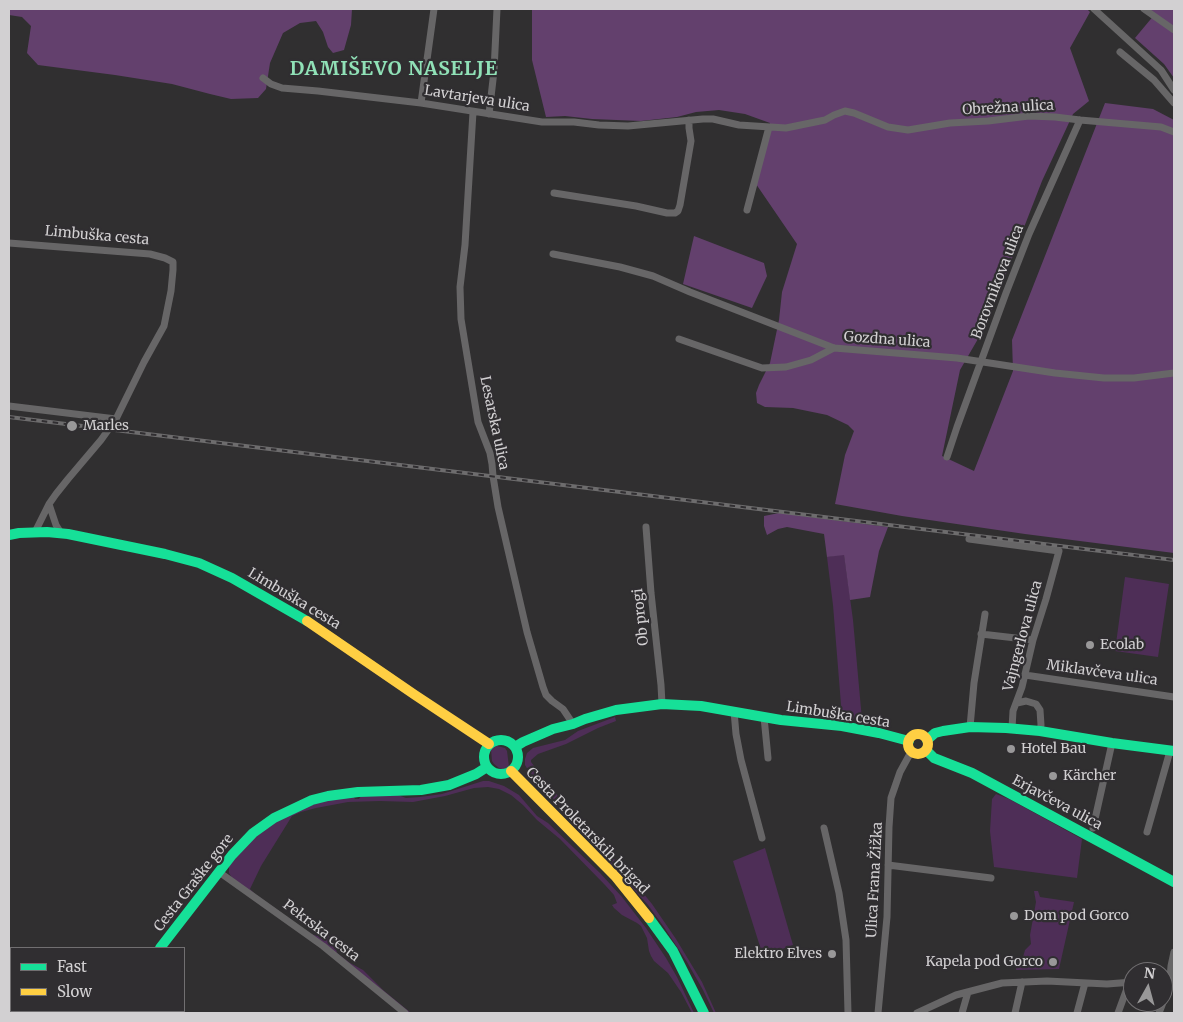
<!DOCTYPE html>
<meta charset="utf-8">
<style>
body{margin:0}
#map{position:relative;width:1183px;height:1022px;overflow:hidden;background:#302f30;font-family:Merriweather,serif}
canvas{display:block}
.frame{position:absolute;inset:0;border:10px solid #d2d0d2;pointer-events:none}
.legend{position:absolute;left:10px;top:947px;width:175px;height:65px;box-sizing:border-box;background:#302e31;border:1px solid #716f71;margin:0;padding:6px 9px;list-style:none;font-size:15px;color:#d2d0d2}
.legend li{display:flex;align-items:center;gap:10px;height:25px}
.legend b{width:25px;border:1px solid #716f71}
.north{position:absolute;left:1123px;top:962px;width:50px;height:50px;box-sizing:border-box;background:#302e31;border:1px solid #716f71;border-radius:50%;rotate:7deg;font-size:14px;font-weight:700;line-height:20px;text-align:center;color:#d2d0d2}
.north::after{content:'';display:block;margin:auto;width:18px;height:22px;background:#999899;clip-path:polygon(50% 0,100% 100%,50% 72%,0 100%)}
</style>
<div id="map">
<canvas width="1183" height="1022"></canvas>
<div class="frame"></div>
<ul class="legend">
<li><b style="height:6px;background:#16e098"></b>Fast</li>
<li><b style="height:6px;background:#ffcf43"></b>Slow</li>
</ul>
<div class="north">N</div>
</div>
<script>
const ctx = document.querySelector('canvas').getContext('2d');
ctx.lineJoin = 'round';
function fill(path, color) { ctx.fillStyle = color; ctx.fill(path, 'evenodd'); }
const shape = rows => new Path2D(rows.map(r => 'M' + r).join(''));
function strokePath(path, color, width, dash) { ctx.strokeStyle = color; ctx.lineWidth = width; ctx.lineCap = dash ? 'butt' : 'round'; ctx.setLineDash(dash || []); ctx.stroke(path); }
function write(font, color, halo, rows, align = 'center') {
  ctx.font = font + ' Merriweather,serif'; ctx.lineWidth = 4.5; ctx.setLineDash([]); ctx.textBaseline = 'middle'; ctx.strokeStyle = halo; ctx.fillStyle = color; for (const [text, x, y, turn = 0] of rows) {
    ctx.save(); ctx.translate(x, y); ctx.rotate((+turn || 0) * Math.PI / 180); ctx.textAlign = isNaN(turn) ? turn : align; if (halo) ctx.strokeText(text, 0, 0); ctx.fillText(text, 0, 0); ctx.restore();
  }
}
fill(shape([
 [844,554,853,620,862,720,842,717,833,605,827,557],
 [1125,577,1169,584,1158,657,1115,651],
 [615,717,616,721,598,728,566,744,538,754,531,760,531,762,569,810,626,872,652,904,676,939,702,982,716,1013,714,1013,703,990,687,962,664,927,648,905,573,822,528,770,525,765,525,759,527,753,533,748,565,740,578,731],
 [497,746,505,748,507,751,509,767,502,769,499,768,494,764,492,761,491,749],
 [483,781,489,781,504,786,519,795,537,816,548,823,600,873,622,897,646,928,666,958,677,977,694,1013,692,1013,681,992,668,973,654,961,651,956,649,951,647,938,641,926,637,923,622,915,614,908,612,905,617,903,614,895,605,885,560,839,537,820,523,805,511,795,499,789,488,787,474,788,445,796,413,802,380,801,348,802,316,808,301,812,292,816,261,866,250,889,255,894,311,934,317,936,323,933,327,933,334,942,337,953,350,963,363,970,383,990,411,1013,408,1013,232,878,229,873,229,866,248,843,281,817,325,800,353,796,355,799,359,799,361,796,398,795,406,798,420,797,442,794],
 [996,794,1009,799,1082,839,1077,878,994,867,990,831,992,799],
 [765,848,793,945,763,956,733,861],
 [1034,891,1038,891,1040,897,1074,902,1059,969,1016,970,1017,963,1022,961,1025,950,1031,944,1030,935,1036,902]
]), '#4e2e57');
fill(shape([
 [9,9,352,9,351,25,344,50,333,53,328,47,323,32,316,21,300,23,283,33,270,63,266,89,258,98,231,99,210,94,172,84,115,75,38,65,27,53,31,26,22,17,9,15],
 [532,9,1087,9,1090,12,1070,48,1089,101,1073,114,1042,181,986,325,960,370,942,456,974,471,1013,371,1012,340,1105,103,1153,109,1174,120,1174,553,1025,534,902,516,835,504,845,455,854,431,848,425,827,415,793,408,765,407,757,403,756,393,759,385,770,363,779,320,782,292,797,244,756,184,770,123,745,114,719,110,696,112,677,117,641,121,592,119,565,116,546,117,532,60],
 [1148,9,1174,9,1174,78,1164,64,1135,38,1155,14],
 [694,236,764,263,767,276,752,308,683,284],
 [779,513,888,527,879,551,870,597,850,600,844,555,827,557,824,534,787,527,778,529,767,535,764,526,764,516]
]), '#63406d');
strokePath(shape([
 [1094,9,1161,70,1174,90],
 [1144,9,1174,30],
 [1120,52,1154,80,1174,103],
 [263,78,271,84,282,88,318,91,421,103,542,122,574,122,599,125,628,126,703,119,713,119,739,125,786,128,825,120,834,115,845,111,854,113,888,127,908,130,950,123,988,121,1029,116,1055,117,1080,120,1161,127,1174,132],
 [421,103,434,9],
 [473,112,465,245,460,287,461,319,478,422,490,453,492,464,493,476,498,507,527,632,543,687,546,695,552,701,563,709,573,724],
 [489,114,494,71,497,9],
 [554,193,636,206,667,213,675,213,678,211,680,205,691,141,689,128,689,120],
 [747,210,769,127],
 [9,243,150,254,165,258,173,262,173,270,171,291,164,326,144,362,116,419,101,440,68,479,56,494,49,504],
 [553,254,620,267,653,276,690,292,834,348,957,358,1055,373,1104,378,1134,378,1174,373],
 [679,339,762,368,786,367,811,360,834,348],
 [9,406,116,419],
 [947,457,957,427,1006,293,1029,234,1080,120],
 [646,527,651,593,661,685,662,704],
 [35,532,49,504,56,525,61,533],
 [969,539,1059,551,1046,599,1033,640,1022,687,1013,711,1012,728],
 [981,634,1033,640],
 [1025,675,1174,697],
 [1017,703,1026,701,1036,704,1040,710,1041,725,1040,731],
 [734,711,736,734,741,760,762,838],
 [764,717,768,758],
 [970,727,974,683,985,614],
 [824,828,839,893,846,940,848,1013],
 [1093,828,1112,743],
 [1147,832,1170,751],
 [888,865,991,878],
 [219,872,323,946,405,1013],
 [878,1013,887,917,889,827,891,798,900,772,911,752],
 [917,1013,956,995,1002,983,1047,981,1107,984,1133,982],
 [962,1013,968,992],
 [1015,1013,1022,982],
 [1077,1013,1085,983],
 [1118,1013,1129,983],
 [1159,1013,1169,987,1170,978,1171,966,1174,952]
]), '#676667', 7);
strokePath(shape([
 [9,535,19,533,47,532,68,534,165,554,199,563,232,578,307,621],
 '484 757a17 17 0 1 1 34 0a17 17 0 1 1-34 0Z',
 [927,740,935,733,943,731,970,727,1006,728,1040,731,1112,743,1174,751],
 [515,747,523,742,553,729,573,724,585,719,616,710,662,704,701,706,781,720,842,726,879,733,909,741],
 [926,750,934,758,972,773,1174,882],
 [649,918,673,951,704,1013],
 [160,948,232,855,253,833,274,818,312,800,328,796,358,792,421,790,449,785,476,774,487,767],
 [111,1013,113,1011]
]), '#16e098', 10);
strokePath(shape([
 [307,621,415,695,489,744],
 '908 744a10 10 0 1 1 20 0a10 10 0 1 1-20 0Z',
 [511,771,616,877,649,918]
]), '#ffcf43', 10);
const rail = shape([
 [9,417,1174,560]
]);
strokePath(rail, '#6d6c6d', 4);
strokePath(rail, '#302e31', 2, [5.5]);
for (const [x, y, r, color] of [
 [72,426,6,"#999899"],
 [1090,645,5,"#999899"],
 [1011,749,5,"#999899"],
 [1053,776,5,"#999899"],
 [1014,916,5,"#999899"],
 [832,954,5,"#999899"],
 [1053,962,5,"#999899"]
]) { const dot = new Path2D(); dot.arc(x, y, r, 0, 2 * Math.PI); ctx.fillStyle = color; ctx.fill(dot); strokePath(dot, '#302e31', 2); }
write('14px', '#d2d0d2', '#302e31', [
 ["Lavtarjeva ulica",477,99,9],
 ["Obrežna ulica",1008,108,-3],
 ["Limbuška cesta",97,236,5],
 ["Borovnikova ulica",998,282,-69],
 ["Gozdna ulica",887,340,4],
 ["Lesarska ulica",494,423,78],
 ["Limbuška cesta",294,599,31],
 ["Ob progi",641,617,-96],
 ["Vajngerlova ulica",1023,636,-75],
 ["Miklavčeva ulica",1102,673,8],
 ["Limbuška cesta",838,715,9],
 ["Erjavčeva ulica",1057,803,28],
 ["Cesta Proletarskih brigad",587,831,46],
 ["Ulica Frana Žižka",875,880,-87],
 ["Cesta Graške gore",194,883,-52],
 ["Pekrska cesta",321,931,37]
]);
write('14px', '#d2d0d2', '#302e31', [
 ["Marles",83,426],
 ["Ecolab",1100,645],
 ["Hotel Bau",1021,749],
 ["Kärcher",1063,776],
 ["Dom pod Gorco",1024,916],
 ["Elektro Elves",822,954,"right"],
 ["Kapela pod Gorco",1043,962,"right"]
], 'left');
ctx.letterSpacing = '1px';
write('bold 19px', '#90e1b7', '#302e31', [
 ["DAMIŠEVO NASELJE",394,70]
]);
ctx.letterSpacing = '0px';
</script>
